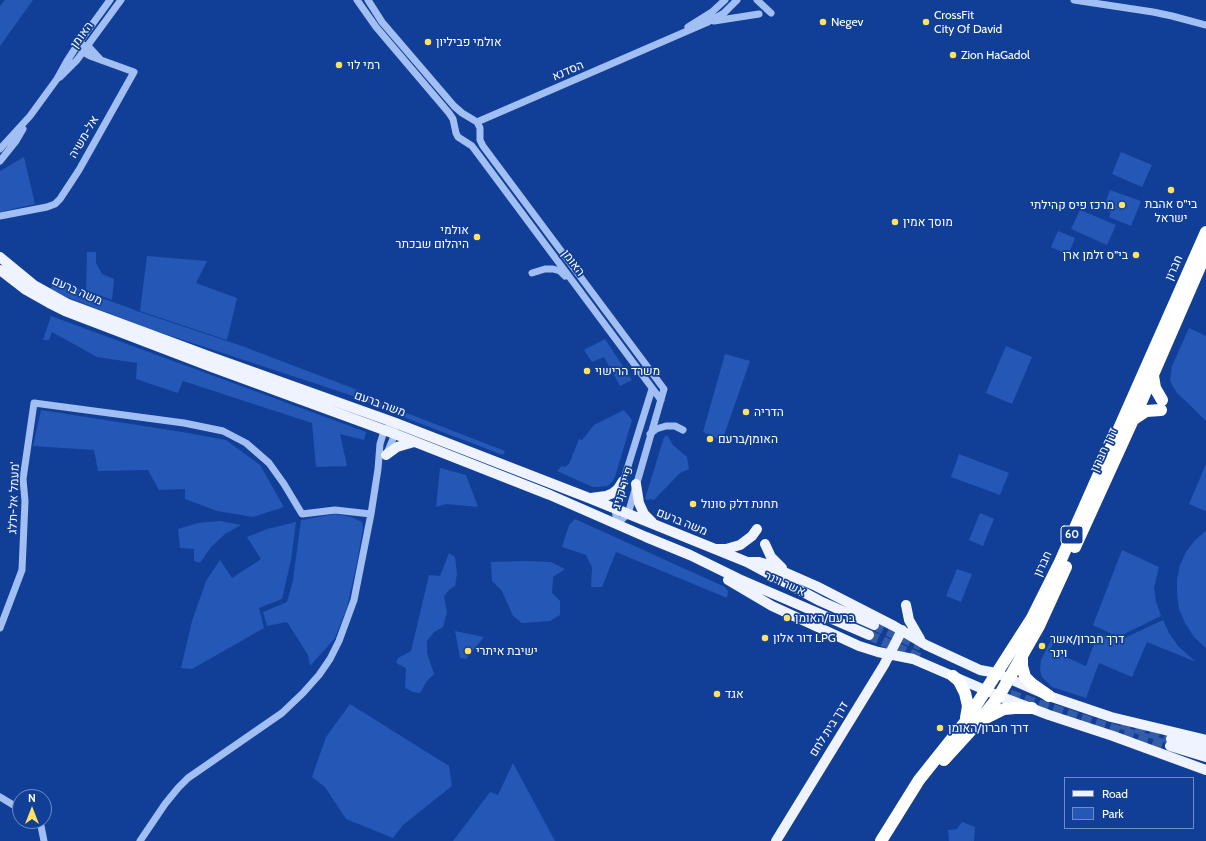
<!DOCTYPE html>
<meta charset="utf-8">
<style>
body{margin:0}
#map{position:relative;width:1206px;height:841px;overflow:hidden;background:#113f97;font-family:Cabin,sans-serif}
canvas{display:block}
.legend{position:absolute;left:1064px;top:777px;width:130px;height:52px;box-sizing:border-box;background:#113f97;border:1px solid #708cc1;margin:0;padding:5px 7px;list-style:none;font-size:12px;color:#fff}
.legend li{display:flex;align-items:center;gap:8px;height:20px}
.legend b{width:20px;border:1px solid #708cc1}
.north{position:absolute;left:12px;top:789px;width:40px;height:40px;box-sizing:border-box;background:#113f97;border:1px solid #708cc1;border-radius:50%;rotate:0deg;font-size:11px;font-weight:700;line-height:16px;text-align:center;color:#fff}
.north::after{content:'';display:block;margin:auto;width:14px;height:18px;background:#ffe164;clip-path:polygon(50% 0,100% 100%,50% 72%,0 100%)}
</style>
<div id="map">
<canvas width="1206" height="841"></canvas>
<ul class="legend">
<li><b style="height:5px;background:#eef3ff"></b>Road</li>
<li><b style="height:11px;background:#2457b6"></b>Park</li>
</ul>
<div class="north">N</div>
</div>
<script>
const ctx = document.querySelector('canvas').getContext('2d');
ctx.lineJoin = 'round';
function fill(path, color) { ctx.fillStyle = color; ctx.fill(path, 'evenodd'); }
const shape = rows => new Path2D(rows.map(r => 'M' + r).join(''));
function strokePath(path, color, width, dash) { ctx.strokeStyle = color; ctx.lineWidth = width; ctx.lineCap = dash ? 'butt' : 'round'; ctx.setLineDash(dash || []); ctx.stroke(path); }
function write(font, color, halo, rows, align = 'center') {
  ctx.font = font + ' Cabin,Heebo,sans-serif'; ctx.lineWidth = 3.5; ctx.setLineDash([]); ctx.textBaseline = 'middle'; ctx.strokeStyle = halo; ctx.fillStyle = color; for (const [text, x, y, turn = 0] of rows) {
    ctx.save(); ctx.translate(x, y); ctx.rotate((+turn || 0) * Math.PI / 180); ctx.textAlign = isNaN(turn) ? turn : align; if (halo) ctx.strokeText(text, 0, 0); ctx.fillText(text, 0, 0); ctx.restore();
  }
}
fill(shape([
 [5,0,33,0,0,46,0,6],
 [1121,152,1152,165,1142,187,1112,174],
 [24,157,35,204,0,212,0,171],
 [1110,190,1141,201,1131,226,1109,217,1111,212,1103,209],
 [1080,210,1116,225,1107,245,1071,229],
 [1058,231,1075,238,1068,255,1051,247],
 [87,252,96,252,96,263,102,274,114,279,112,300,86,290],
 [147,256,207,261,196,283,237,298,227,340,140,311],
 [58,279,87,293,127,307,137,311,242,346,360,391,378,402,505,451,503,455,377,407,359,398,150,329,64,296,50,289],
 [51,316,366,432,364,440,340,434,347,466,316,467,312,423,183,381,178,393,136,379,137,363,97,357,52,332,49,340,43,340],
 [1189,328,1206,336,1206,421,1191,406,1177,393,1172,385,1170,380,1172,366],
 [605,339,632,380,620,386,604,357,592,362,584,350],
 [1006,346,1032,357,1012,404,986,393],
 [725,354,750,361,722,441,703,432],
 [41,410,182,432,226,440,260,465,284,507,253,517,217,511,185,499,185,489,159,490,148,470,98,471,94,450,33,446],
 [624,410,632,420,615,477,612,482,607,486,599,487,593,487,557,471,562,466,565,467,569,464,579,439,582,440,594,425],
 [667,435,673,445,687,457,689,469,680,473,654,500,650,499,648,500,645,499,664,437],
 [959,454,1009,473,1000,495,951,477],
 [1206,464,1206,510,1205,511,1189,504],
 [440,468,466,475,478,507,447,504,436,507],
 [980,513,994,519,983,546,969,540],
 [335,514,351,517,362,522,363,528,357,563,347,607,335,638,310,666,308,655,287,622,267,626,263,612,287,602,293,580,301,520],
 [575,519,725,587,728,591,727,598,616,552,602,587,591,587,592,567,586,555,562,547,569,525],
 [220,521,241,525,225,534,211,547,200,563,194,561,194,549,180,548,178,529,198,523],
 [296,522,291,560,282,599,259,608,264,628,192,669,181,668,192,621,206,581,220,560,232,578,261,559,247,537,267,529],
 [1206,531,1206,648,1194,637,1185,623,1179,609,1177,594,1177,579,1180,565,1186,552,1195,540],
 [1122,550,1159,567,1154,588,1156,602,1161,616,1118,637,1093,625],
 [449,553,455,557,457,574,455,586,450,589,444,596,447,612,443,627,434,632,427,641,427,653,434,674,427,681,420,693,413,692,405,688,406,668,396,663,398,658,411,651,429,575,440,576],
 [525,561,551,562,565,569,553,577,552,593,560,601,560,615,550,621,522,623,513,616,502,591,492,581,491,562],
 [957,569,972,574,961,602,946,596],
 [1163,620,1169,633,1178,646,1196,662,1147,642,1132,677,1099,663,1086,698,1052,687,1042,677,1040,670,1041,660,1053,636,1056,638,1050,650,1086,666,1098,633,1118,641],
 [455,631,484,637,466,659,460,658],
 [350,704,449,766,452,786,403,825,393,838,346,819,325,787,312,777,326,737],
 [513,763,555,841,453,841,490,792,498,795],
 [962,822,975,827,974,841,949,841,948,830,957,829]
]), '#2457b6');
strokePath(shape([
 [874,625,921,646],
 [869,635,922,659],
 [996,690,1104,726,1170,746],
 [1121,724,1171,739]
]), '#355ca7', 10, [10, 5]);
strokePath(shape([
 [357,0,376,27,449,113,453,119,456,133,458,137,472,146,661,400],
 [368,0,382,22,454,106,462,113,477,122,480,128,480,140,483,146,664,389,628,514,617,524],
 [757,0,771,13],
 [1074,0,1153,12,1172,16,1206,25],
 [714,21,759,14],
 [688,27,712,12,725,0],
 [83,45,90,48,101,60],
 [60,77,77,60,121,0],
 [477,122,708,22,724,13,737,0],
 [0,149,30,116,57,79,67,61,78,44,110,0],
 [0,161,16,141,23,129],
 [0,216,47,207,55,204,60,199,79,170,134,72,90,56,83,52,78,44],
 [532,273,545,269,553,269,560,271,565,276],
 [650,434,656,429,666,426,675,426,683,430],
 [387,453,395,434,394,429],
 [617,524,615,508,652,389],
 [0,628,22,570,25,501,23,479,34,403,184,423,223,431,246,443,269,463,284,484,302,514,335,510,371,514],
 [0,797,20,809],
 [40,821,44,841],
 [140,841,165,804,178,788,188,778,282,713,303,693,319,675,330,659,339,641,354,600,371,514,378,469,380,444,384,431,388,427]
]), '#a2bff3', 7);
strokePath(shape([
 [0,257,34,285,68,304,211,357,393,422,589,498,747,562,820,601,874,625],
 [0,270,26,290,49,303,65,311,209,366,395,434,550,495,646,537,690,555,739,579,869,635],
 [386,455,397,447,414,442],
 [636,484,639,503,644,514,652,522],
 [591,498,606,496,613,493,618,489,623,481],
 [765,544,771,557,782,568],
 [716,549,726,549,740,545,752,536,757,529],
 [749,562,759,562,766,564,816,586,894,626,926,645,980,670,996,673,1049,696,1111,717,1206,740],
 [728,580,772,606,859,646,878,652,913,659,999,696,1049,715,1113,736,1206,770],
 [906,605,909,620,920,639],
 [1171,739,1206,748],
 [1170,746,1206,757],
 [776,841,884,665,902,630]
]), '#eef3ff', 10);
strokePath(shape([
 [1153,376,1155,388,1162,400],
 [1134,419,1146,411,1161,410],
 [1075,547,1142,400,1206,253],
 [1022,657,1022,666,1025,677,1032,684,1049,696],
 [953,676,959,681,965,693,968,706,966,718],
 [984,719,1004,709,1015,708,1032,708],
 [944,760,975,726,999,696,1039,626,1066,567],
 [881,841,919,780,966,721,1032,618,1060,562,1206,232]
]), '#fff', 12);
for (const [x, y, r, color] of [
 [823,22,4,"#ffe164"],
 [926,22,4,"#ffe164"],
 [428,42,4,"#ffe164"],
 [953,55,4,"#ffe164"],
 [339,65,4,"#ffe164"],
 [1171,190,4,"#ffe164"],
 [1122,205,4,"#ffe164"],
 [895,222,4,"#ffe164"],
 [477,237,4,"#ffe164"],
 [1136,255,4,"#ffe164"],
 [587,371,4,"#ffe164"],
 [746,412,4,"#ffe164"],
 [710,439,4,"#ffe164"],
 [693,504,4,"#ffe164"],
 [787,618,4,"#ffe164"],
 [765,638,4,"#ffe164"],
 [1042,646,4,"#ffe164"],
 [468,651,4,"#ffe164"],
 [717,694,4,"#ffe164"],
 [940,728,4,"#ffe164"]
]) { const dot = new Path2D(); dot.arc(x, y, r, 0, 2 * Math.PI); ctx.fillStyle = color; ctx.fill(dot); strokePath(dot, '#113f97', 1.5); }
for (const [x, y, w] of [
 [1072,535,22]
]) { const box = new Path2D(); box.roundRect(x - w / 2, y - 9, w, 18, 3); ctx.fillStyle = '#113f97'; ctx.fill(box); strokePath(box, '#fff', 1); }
write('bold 11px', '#fff', null, [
 ["60",1072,535]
]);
write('12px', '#fff', '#113f97', [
 ["CrossFit",934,15],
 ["City Of David",934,29],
 ["Negev",831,22],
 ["אולמי פביליון",436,42],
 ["Zion HaGadol",961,55],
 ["רמי לוי",347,65],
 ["בי\"ס אהבת",1171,204,"center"],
 ["ישראל",1171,218,"center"],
 ["מרכז פיס קהילתי",1114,205,"right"],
 ["מוסך אמין",903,222],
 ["אולמי",469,230,"right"],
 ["היהלום שבכתר",469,244,"right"],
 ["בי\"ס זלמן ארן",1128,255,"right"],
 ["משרד הרישוי",595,371],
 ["הדריה",754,412],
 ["האומן/ברעם",718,439],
 ["תחנת דלק סונול",701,504],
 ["ברעם/האומן",795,618],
 ["דור אלון LPG",773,638],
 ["דרך חברון/אשר",1050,639],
 ["וינר",1050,653],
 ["ישיבת איתרי",476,651],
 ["אגד",725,694],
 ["דרך חברון/האומן",948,728]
], 'left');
write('12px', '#fff', '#113f97', [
 ["האומן",82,35,-54],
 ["הסדנא",568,71,-23],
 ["אל-משיה",84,137,-60],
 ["האומן",573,263,53],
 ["חברון",1174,268,-66],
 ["משה ברעם",77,291,24],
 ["משה ברעם",380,404,20],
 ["דרך חברון",1104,450,-65],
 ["פייר קניג",623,488,-72],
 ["מעמל אל-ת'לג'",14,498,-88],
 ["משה ברעם",682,522,22],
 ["חברון",1043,564,-65],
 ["אשר וינר",785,584,24],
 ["דרך בית לחם",829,729,-58]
]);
</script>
